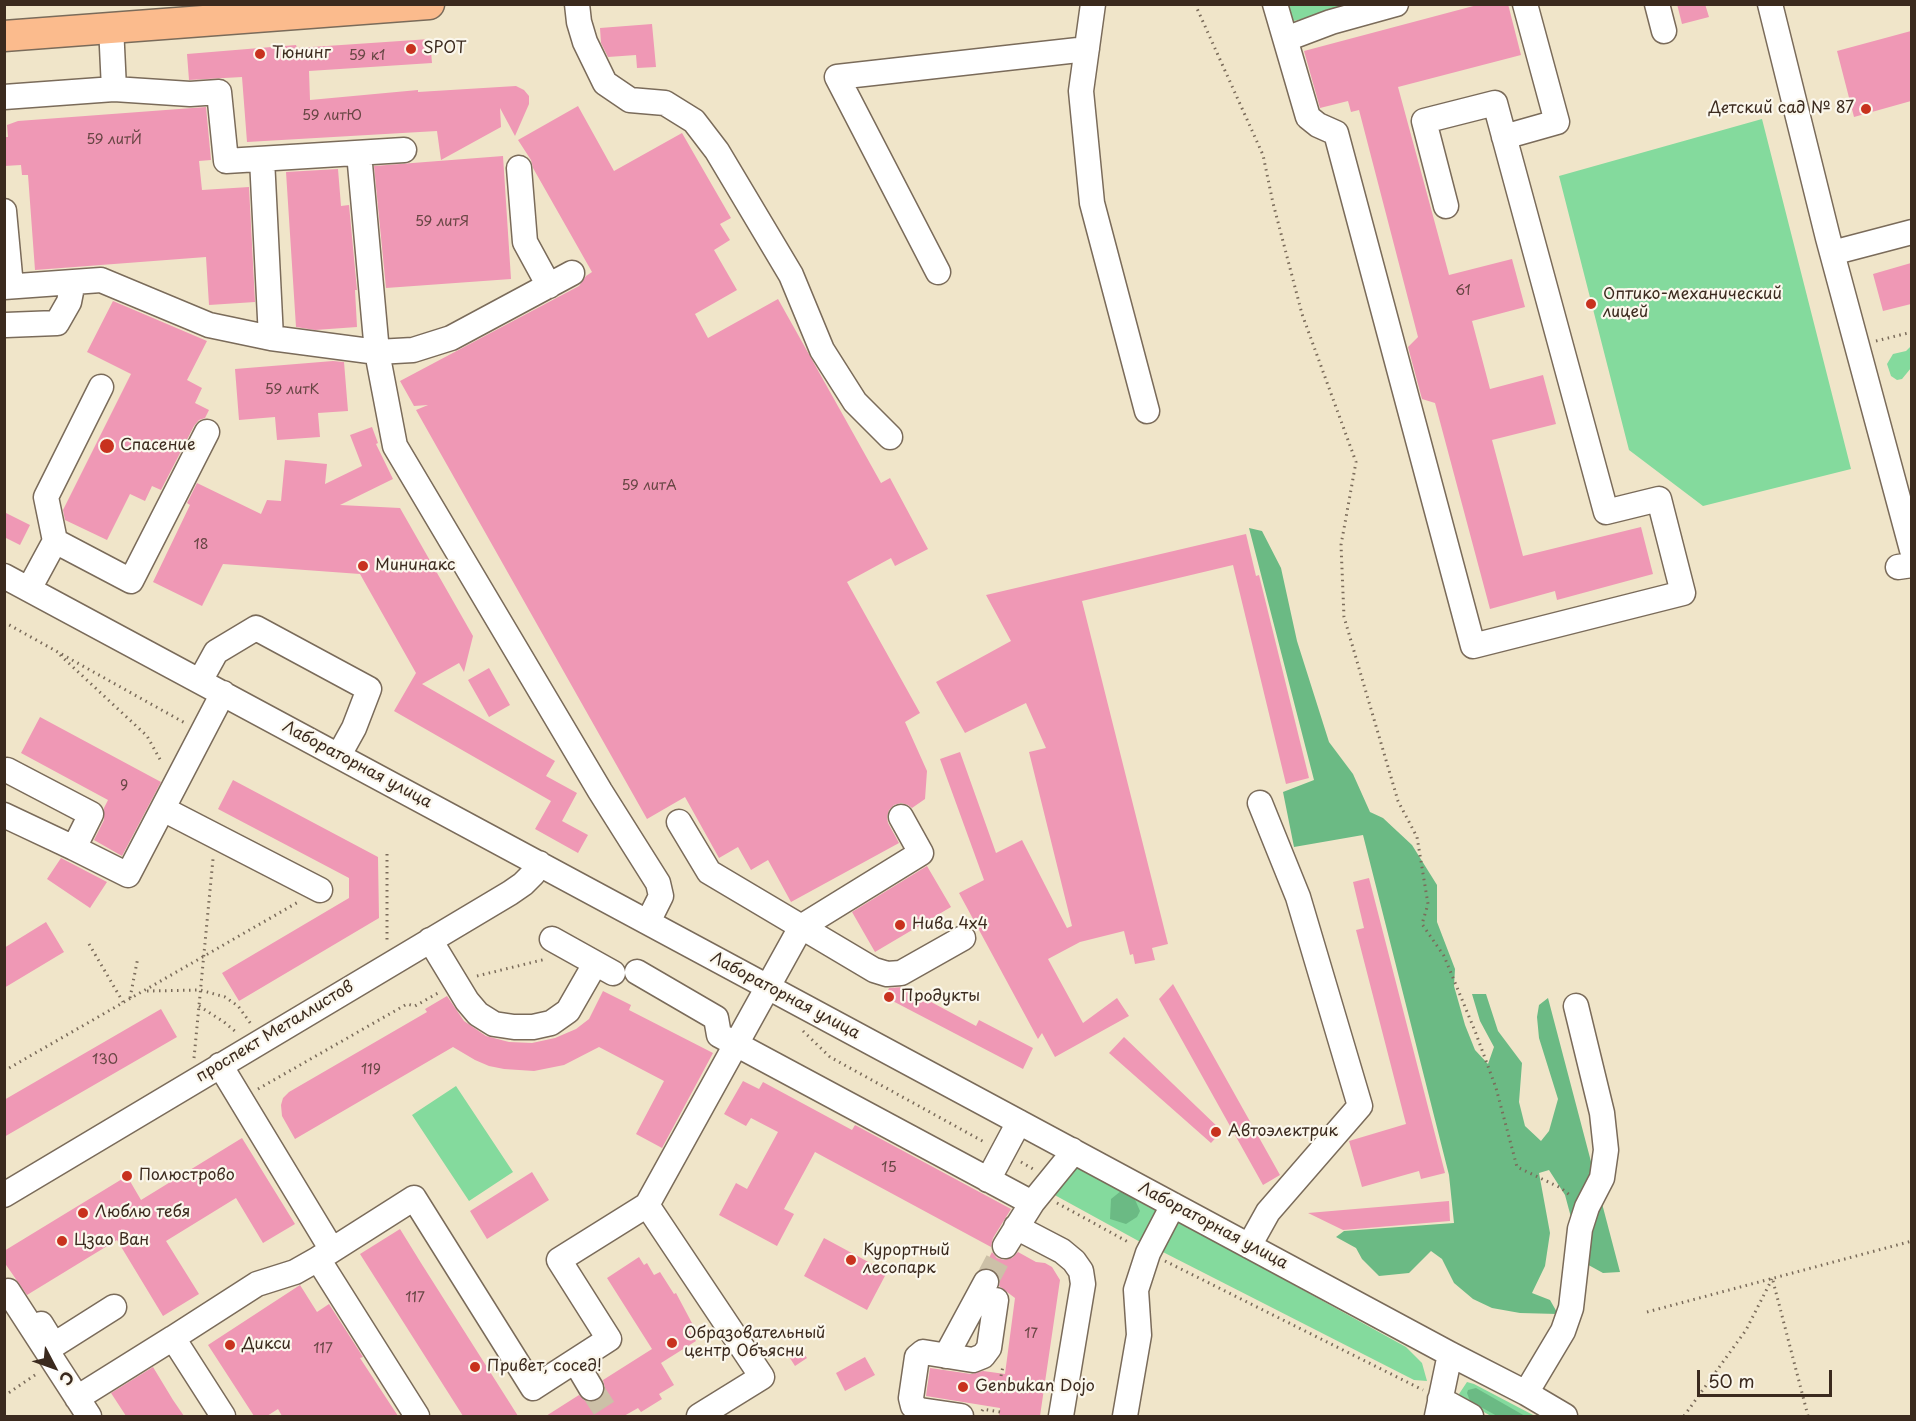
<!DOCTYPE html>
<meta charset="utf-8">
<style>
body{margin:0}
#map{position:relative;width:1916px;height:1421px;overflow:hidden;background:#f0e5c9;font-family:"Playpen Sans",sans-serif}
canvas{display:block}
.frame{position:absolute;inset:0;border:6px solid #3b2a1e;pointer-events:none}
.north{position:absolute;left:24px;top:1337px;width:60px;height:60px;-webkit-text-stroke:4px #fbf7ec;paint-order:stroke;rotate:131deg;font-size:16px;font-weight:700;line-height:24px;text-align:center;color:#3b2a1e}
.north::after{content:'';display:block;margin:auto;width:21px;height:27px;background:#3b2a1e;clip-path:polygon(50% 0,100% 100%,50% 72%,0 100%)}
.scale{position:absolute;left:1697px;top:1370px;width:135px;height:27px;box-sizing:border-box;border:3px solid #3b2a1e;border-top:0;padding-left:8px;font-size:18px;line-height:21px;white-space:nowrap;color:#3b2a1e;-webkit-text-stroke:4px #fbf7ec;paint-order:stroke}
</style>
<div id="map">
<canvas width="1916" height="1421"></canvas>
<div class="frame"></div>
<div class="north">С</div>
<div class="scale">50 m</div>
</div>
<script>
const ctx = document.querySelector('canvas').getContext('2d');
ctx.lineJoin = 'round';
function fill(path, color) { ctx.fillStyle = color; ctx.fill(path, 'evenodd'); }
const shape = rows => new Path2D(rows.map(r => 'M' + r).join(''));
function strokePath(path, color, width, dash) { ctx.strokeStyle = color; ctx.lineWidth = width; ctx.lineCap = dash ? 'butt' : 'round'; ctx.setLineDash(dash || []); ctx.stroke(path); }
function write(font, color, halo, rows, align = 'center') {
  ctx.font = font + ' "Playpen Sans",sans-serif'; ctx.lineWidth = 4.5; ctx.setLineDash([]); ctx.textBaseline = 'middle'; ctx.strokeStyle = halo; ctx.fillStyle = color; for (const [text, x, y, turn = 0] of rows) {
    ctx.save(); ctx.translate(x, y); ctx.rotate((+turn || 0) * Math.PI / 180); ctx.textAlign = isNaN(turn) ? turn : align; if (halo) ctx.strokeText(text, 0, 0); ctx.fillText(text, 0, 0); ctx.restore();
  }
}
fill(shape([
 [1283,4,1355,5,1290,22],
 [1762,119,1851,469,1703,506,1629,450,1559,176],
 [1911,346,1911,368,1902,379,1897,380,1891,376,1887,364,1893,354,1906,351],
 [456,1086,513,1172,469,1201,412,1115],
 [1076,1161,1159,1210,1144,1244,1051,1193],
 [1180,1222,1406,1347,1422,1363,1427,1381,1414,1380,1157,1249,1169,1223],
 [1467,1382,1474,1384,1535,1416,1491,1416,1462,1400,1459,1394]
]), '#84da9d');
fill(shape([
 [1249,528,1262,531,1281,568,1297,641,1329,742,1353,774,1370,812,1383,818,1412,845,1437,885,1437,922,1455,969,1454,986,1465,1025,1475,1050,1488,1064,1494,1047,1480,1021,1472,994,1486,994,1498,1031,1522,1063,1519,1102,1525,1126,1541,1141,1549,1131,1558,1099,1539,1038,1537,1017,1539,1005,1548,998,1620,1272,1603,1273,1583,1262,1565,1195,1549,1170,1539,1173,1550,1233,1545,1266,1532,1293,1550,1300,1558,1314,1520,1313,1492,1308,1473,1299,1454,1283,1442,1259,1431,1251,1409,1273,1379,1276,1362,1259,1356,1248,1336,1237,1344,1231,1454,1223,1449,1175,1363,835,1294,847,1283,792,1314,780],
 [1121,1191,1133,1195,1140,1211,1137,1217,1126,1224,1110,1219,1111,1199],
 [1476,1388,1525,1416,1497,1416,1470,1401,1467,1393,1468,1390]
]), '#6bba84');
fill(shape([
 [1481,4,1508,4,1521,55,1398,87,1449,275,1512,259,1525,307,1472,321,1490,389,1543,375,1556,424,1492,440,1523,556,1641,527,1653,574,1557,600,1555,591,1490,609,1435,403,1422,399,1408,347,1418,337,1359,110,1351,112,1348,101,1320,108,1304,51],
 [1677,4,1705,4,1709,17,1682,24],
 [652,24,656,67,637,68,636,55,608,57,601,43,600,28],
 [1911,31,1911,101,1854,117,1837,51],
 [430,39,432,63,309,71,310,100,418,90,418,92,516,86,524,90,529,96,529,104,515,136,500,108,501,127,441,160,437,131,247,142,242,77,189,80,187,54,296,45,297,48],
 [578,106,614,171,682,133,731,218,720,224,730,240,714,250,737,290,695,314,708,338,778,299,881,483,890,478,928,549,895,566,891,558,847,582,920,713,905,722,927,771,925,799,912,808,908,805,901,803,894,805,889,810,887,817,888,823,899,843,791,902,768,860,751,870,738,847,719,858,685,797,647,819,416,410,428,405,414,406,400,381,579,286,586,276,592,272,533,168,531,160,518,140],
 [206,107,211,160,199,161,202,190,249,187,255,302,209,305,206,257,35,270,28,175,22,175,21,165,4,166,4,137,8,137,7,125,18,121],
 [503,156,511,279,386,288,374,166],
 [338,169,341,206,349,205,357,290,355,290,357,327,315,330,296,327,286,172],
 [1911,263,1911,304,1883,311,1873,274],
 [113,301,207,341,187,380,202,388,195,403,209,410,205,418,199,420,194,426,161,490,152,486,145,501,130,494,107,540,65,520,63,510,131,374,87,352],
 [333,361,344,362,348,411,318,413,320,437,277,440,275,417,239,420,235,369],
 [372,427,378,443,376,444,393,479,340,505,400,508,473,636,464,672,459,663,422,684,555,761,546,776,577,793,562,821,588,835,578,853,535,829,551,801,394,711,416,673,360,574,223,564,202,606,153,582,190,505,187,503,197,483,261,514,267,500,281,501,285,460,327,464,325,484,362,466,350,435],
 [4,512,30,525,20,545,4,537],
 [1246,534,1256,576,1259,575,1309,778,1286,784,1233,565,1082,601,1168,944,1152,948,1155,960,1135,964,1133,954,1130,955,1124,931,1080,942,1048,959,1083,1023,1117,998,1129,1016,1055,1057,1042,1033,1038,1039,959,893,984,880,940,759,960,752,996,853,1022,840,1067,928,1072,926,1029,752,1046,748,1026,703,965,733,936,682,1011,641,986,595],
 [489,668,510,705,489,717,468,680],
 [40,717,161,782,122,856,94,840,104,820,104,808,108,800,21,753],
 [233,780,378,857,379,918,239,1001,222,973,349,898,349,878,218,809],
 [61,858,107,882,90,908,47,879],
 [927,866,951,907,875,952,852,912],
 [1369,878,1445,1173,1421,1179,1419,1171,1362,1187,1349,1141,1406,1124,1356,930,1364,928,1353,882],
 [46,922,64,952,4,988,4,948],
 [1173,984,1280,1175,1263,1185,1159,999],
 [903,987,976,1026,979,1020,1033,1048,1023,1069,885,997,889,988],
 [603,991,631,1005,629,1010,713,1053,662,1148,636,1134,664,1081,599,1047,564,1065,534,1071,504,1069,489,1066,475,1060,453,1047,295,1139,282,1116,281,1105,283,1098,289,1092,427,1012,425,1009,447,996,464,1021,486,1036,509,1042,532,1043,555,1038,576,1029,589,1019],
 [161,1009,177,1037,4,1137,4,1100],
 [1124,1037,1222,1131,1211,1143,1109,1053],
 [743,1081,759,1089,763,1082,852,1130,855,1125,1011,1209,993,1238,991,1247,815,1152,784,1209,794,1214,777,1246,719,1215,736,1183,747,1189,778,1132,751,1118,746,1126,724,1114],
 [242,1138,295,1224,263,1243,236,1198,166,1241,199,1294,163,1316,117,1240,27,1295,4,1262,4,1251,127,1176,141,1200],
 [532,1172,549,1200,487,1239,470,1211],
 [1449,1201,1450,1221,1343,1230,1308,1213],
 [400,1229,421,1263,518,1416,463,1416,360,1254],
 [824,1238,887,1272,867,1310,804,1276],
 [992,1252,997,1258,1004,1260,1012,1258,1018,1252,1036,1262,1045,1263,1052,1267,1060,1280,1040,1416,999,1416,1000,1408,926,1396,930,1368,971,1374,983,1371,1005,1374,1015,1298,999,1286,1000,1281,998,1274,992,1269,984,1268],
 [639,1257,644,1265,647,1263,654,1275,660,1272,674,1294,676,1293,693,1325,688,1329,696,1341,661,1363,674,1385,659,1394,662,1399,641,1412,638,1408,624,1416,546,1416,579,1395,584,1400,591,1402,599,1400,604,1394,605,1388,603,1380,652,1349,607,1278],
 [300,1285,317,1312,329,1304,363,1357,360,1358,398,1416,282,1416,278,1409,267,1416,254,1416,208,1345],
 [799,1347,807,1358,795,1366,788,1355],
 [865,1357,875,1375,845,1391,836,1373],
 [153,1367,173,1400,184,1416,126,1416,111,1393]
]), '#ef98b5');
strokePath(shape([
 [986,1282,1005,1246],
 [591,1388,609,1416]
]), '#ccc0a7', 24, [24, 12]);
const minor = shape([
 [577,4,579,22,585,42,605,83,630,100,665,103,694,121,717,151,791,275,822,350,855,402,890,437],
 [1093,4,1081,91,1092,203,1147,411],
 [1275,4,1308,117,1318,125,1336,133,1473,646,1683,593,1659,499,1606,512,1495,103,1424,121,1446,206],
 [1657,4,1664,31],
 [1770,4,1828,238,1912,550],
 [111,26,114,89],
 [1286,39,1331,22,1396,4],
 [4,97,114,89,190,94,219,92,226,161,404,150],
 [1504,137,1557,122,1525,4],
 [359,153,377,352,395,446,600,791,658,883,661,896,648,922],
 [262,159,271,338],
 [519,168,525,242,549,286],
 [4,211,11,286],
 [1832,253,1912,232],
 [938,272,837,77,1087,49],
 [4,287,101,280,209,325,271,338,377,352,413,350,451,338,572,273],
 [6,325,57,323,69,302,73,282],
 [101,387,46,497,55,541,131,581,207,432],
 [1898,567,1912,565],
 [4,576,1450,1354,1526,1393,1565,1416],
 [29,589,55,541],
 [200,681,216,652,256,628,369,689,354,728,339,755],
 [7,770,91,814,74,848,128,875,223,693],
 [163,809,320,890],
 [4,815,74,848],
 [679,822,709,872,874,970,887,974,901,973,963,938],
 [552,939,613,973],
 [430,940,467,1001,478,1014,494,1024,514,1027,533,1027,551,1023,568,1011,595,964],
 [637,972,716,1018,719,1035,1032,1203],
 [220,1065,332,1250],
 [988,1180,1019,1122],
 [4,1195,510,893,523,884,533,874,539,863],
 [1016,1227,1062,1251,1074,1261,1081,1271,1083,1284,1061,1416],
 [1005,1246,1032,1203,1067,1160,1072,1150],
 [1249,1246,1268,1212,1360,1106,1298,897,1260,803],
 [8,1291,89,1416],
 [41,1324,54,1345,114,1307],
 [173,1338,257,1284,295,1272,318,1259],
 [946,1356,986,1282],
 [575,1361,591,1388],
 [1526,1393,1563,1331,1571,1308,1580,1229,1587,1207,1602,1178,1606,1150,1602,1113,1576,1006],
 [77,1398,173,1338,223,1416],
 [1440,1399,1471,1416],
 [417,1416,318,1259,414,1198,533,1388,609,1339,559,1260,647,1205],
 [699,1416,762,1377,647,1205,801,927,921,853,901,817],
 [961,1416,920,1410,913,1406,911,1398,917,1357,923,1352,973,1360,983,1356,989,1348,996,1300],
 [1125,1416,1139,1335,1136,1290,1148,1253,1173,1205],
 [1437,1416,1450,1354]
]);
const major = shape([
 [4,36,429,4]
]);
strokePath(minor, '#7a6b5a', 27);
strokePath(major, '#7a6b5a', 33);
strokePath(shape([
 [1195,4,1263,155,1273,203,1302,314,1356,462,1341,545,1344,617,1398,801,1417,837,1428,904,1422,924,1444,956,1475,1031,1496,1088,1517,1167,1561,1188,1571,1196],
 [1876,341,1912,332],
 [4,622,185,723],
 [60,655,147,736,162,763],
 [387,854,387,943],
 [89,944,123,1002],
 [477,976,546,959],
 [147,991,200,990,225,997,238,1006,251,1024],
 [130,998,138,957],
 [199,1006,224,1022,236,1032],
 [803,1031,830,1057,986,1143],
 [194,1058,213,859],
 [4,1071,300,901],
 [258,1089,407,1004,415,1006,438,993],
 [1021,1162,1033,1169],
 [1057,1203,1130,1243],
 [1165,1261,1423,1390],
 [1773,1281,1808,1416],
 [1647,1312,1912,1241],
 [1001,1376,1003,1366],
 [4,1396,38,1373],
 [982,1411,983,1409,1000,1412],
 [1684,1416,1746,1330,1772,1279]
]), '#7a6b5a', 3, [1.5, 4.5]);
strokePath(minor, '#fff', 24);
strokePath(major, '#fbbb8d', 30);
for (const [x, y, r, color] of [
 [411,49,6,"#c8321e"],
 [260,54,6,"#c8321e"],
 [1866,109,6,"#c8321e"],
 [1591,304,6,"#c8321e"],
 [107,446,8,"#c8321e"],
 [363,566,6,"#c8321e"],
 [900,925,6,"#c8321e"],
 [889,997,6,"#c8321e"],
 [1216,1132,6,"#c8321e"],
 [127,1176,6,"#c8321e"],
 [83,1213,6,"#c8321e"],
 [62,1241,6,"#c8321e"],
 [851,1260,6,"#c8321e"],
 [672,1343,6,"#c8321e"],
 [230,1345,6,"#c8321e"],
 [475,1367,6,"#c8321e"],
 [963,1387,6,"#c8321e"]
]) { const dot = new Path2D(); dot.arc(x, y, r, 0, 2 * Math.PI); ctx.fillStyle = color; ctx.fill(dot); strokePath(dot, '#fbf7ec', 2); }
write('14px', '#684644', null, [
 ["59 к1",367,56],
 ["59 литЮ",332,116],
 ["59 литЙ",114,140],
 ["59 литЯ",442,222],
 ["61",1463,291],
 ["59 литК",292,390],
 ["59 литА",649,486],
 ["18",201,545],
 ["9",124,786],
 ["130",105,1060],
 ["119",371,1070],
 ["15",889,1168],
 ["117",415,1298],
 ["17",1031,1334],
 ["117",323,1349]
]);
write('16px', '#3b2a1e', '#fbf7ec', [
 ["SPOT",423,49],
 ["Тюнинг",272,54],
 ["Детский сад № 87",1854,109,"right"],
 ["Оптико-механический",1603,295],
 ["лицей",1603,313],
 ["Спасение",120,446],
 ["Мининакс",375,566],
 ["Нива 4х4",912,925],
 ["Продукты",901,997],
 ["Автоэлектрик",1228,1132],
 ["Полюстрово",139,1176],
 ["Люблю тебя",95,1213],
 ["Цзао Ван",74,1241],
 ["Курортный",863,1251],
 ["лесопарк",863,1269],
 ["Образовательный",684,1334],
 ["центр Объясни",684,1352],
 ["Дикси",242,1345],
 ["Привет, сосед!",487,1367],
 ["Genbukan Dojo",975,1387]
], 'left');
write('16px', '#3b2a1e', '#fbf7ec', [
 ["Лабораторная улица",357,765,28],
 ["Лабораторная улица",785,996,28],
 ["проспект Металлистов",275,1032,-31],
 ["Лабораторная улица",1213,1226,28]
]);
</script>
